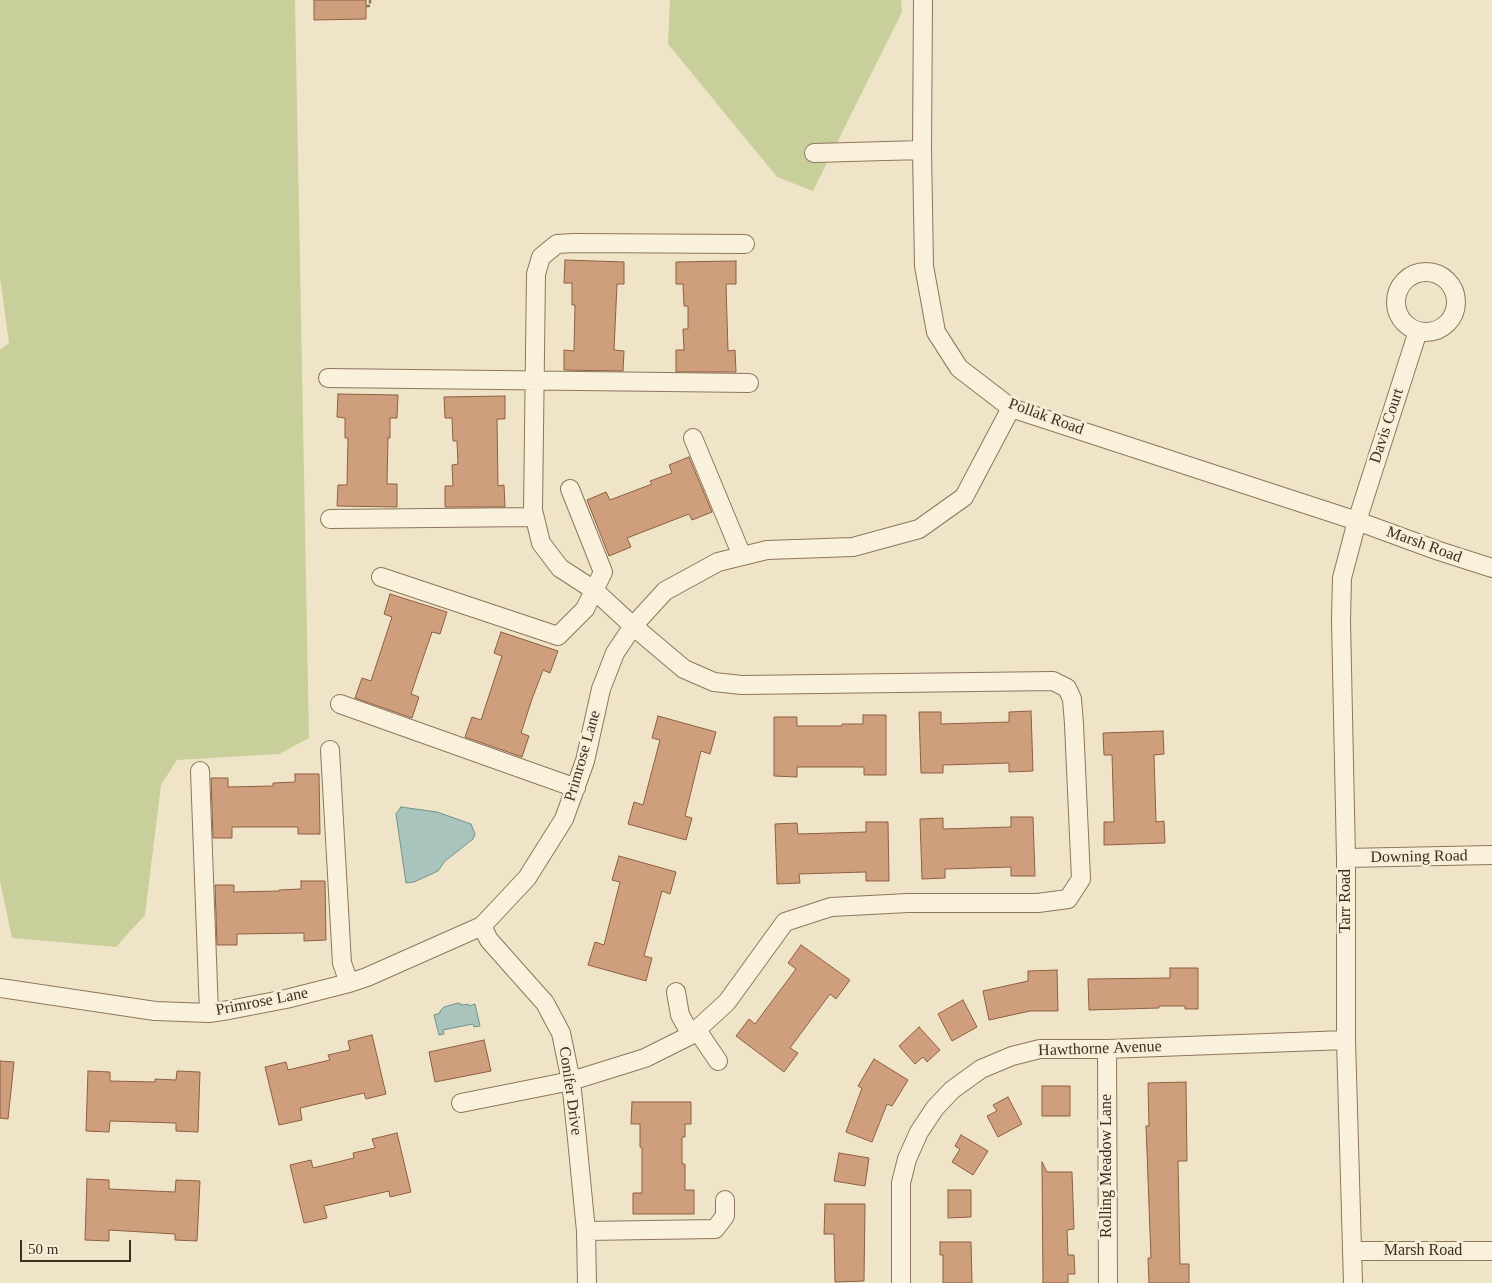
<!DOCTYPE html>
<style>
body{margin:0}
#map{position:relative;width:1492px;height:1283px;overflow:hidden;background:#f0e4c8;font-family:Georgia,serif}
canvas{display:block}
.scale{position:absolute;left:20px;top:1240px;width:111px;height:22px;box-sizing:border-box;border:2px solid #3d2e20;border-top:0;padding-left:6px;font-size:15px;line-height:18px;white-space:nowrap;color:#3d2e20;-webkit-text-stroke:4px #f7eed8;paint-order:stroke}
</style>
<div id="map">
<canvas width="1492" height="1283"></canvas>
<div class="scale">50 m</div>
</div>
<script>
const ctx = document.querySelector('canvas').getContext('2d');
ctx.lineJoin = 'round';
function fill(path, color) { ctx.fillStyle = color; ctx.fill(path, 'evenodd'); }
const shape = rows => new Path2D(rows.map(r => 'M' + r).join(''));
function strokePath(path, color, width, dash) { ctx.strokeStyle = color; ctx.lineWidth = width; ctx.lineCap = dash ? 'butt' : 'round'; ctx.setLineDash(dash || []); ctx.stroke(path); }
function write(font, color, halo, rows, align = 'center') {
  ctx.font = font + ' Georgia,serif'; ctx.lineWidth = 5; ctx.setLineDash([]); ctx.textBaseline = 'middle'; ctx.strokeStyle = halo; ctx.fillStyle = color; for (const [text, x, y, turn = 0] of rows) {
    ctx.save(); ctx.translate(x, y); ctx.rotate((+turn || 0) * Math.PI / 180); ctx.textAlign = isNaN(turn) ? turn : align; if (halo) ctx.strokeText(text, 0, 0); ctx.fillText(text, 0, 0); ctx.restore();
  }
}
fill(shape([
 [0,0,295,0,309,738,279,754,177,760,161,785,145,915,116,947,12,938,0,881,0,350,9,343,0,278],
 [670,0,901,0,902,12,813,191,777,177,668,44]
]), '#c9cf9b');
const water = shape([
 [401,807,437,812,471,824,475,834,473,839,445,861,438,871,414,882,406,883,396,814,401,807],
 [458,1003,463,1005,468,1004,469,1006,475,1004,480,1026,474,1027,473,1024,443,1030,444,1034,439,1035,434,1015,440,1013,440,1011,444,1007,458,1003]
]);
fill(water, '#a9c4bc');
strokePath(water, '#6f938a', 1);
const building = shape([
 [314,0,366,0,366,19,314,20,314,0],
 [565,260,624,262,624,284,617,284,614,350,624,351,623,371,564,370,564,350,574,351,575,305,572,305,572,283,564,283,565,260],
 [736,261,736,284,726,284,728,351,735,350,736,372,676,372,676,350,684,350,683,329,688,329,688,306,684,306,683,284,676,284,676,262,736,261],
 [338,394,398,395,397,418,390,418,390,438,388,438,387,484,397,484,397,507,337,506,338,485,347,485,348,438,345,438,345,418,337,417,338,394],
 [505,396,505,419,497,419,498,486,504,485,505,507,445,507,445,486,453,486,452,465,458,464,457,441,453,441,452,418,445,418,444,397,505,396],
 [689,457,712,512,692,520,689,514,627,538,631,547,609,556,587,500,606,492,610,500,652,484,650,481,672,473,669,465,689,457],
 [390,594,447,612,440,634,432,632,422,661,411,694,419,697,412,718,355,698,362,678,371,681,392,617,384,614,390,594],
 [501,632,558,651,550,673,543,670,532,699,521,733,529,736,522,757,465,737,472,717,481,720,502,656,494,653,501,632],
 [1031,711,1033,771,1009,772,1009,763,943,765,943,773,921,773,919,712,941,712,941,724,1009,722,1009,712,1031,711],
 [863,715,886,715,886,775,864,775,864,767,797,767,797,777,774,776,774,717,797,717,797,726,842,726,842,724,863,724,863,715],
 [658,716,716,732,710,754,701,751,685,816,692,818,686,840,628,824,634,802,643,805,660,740,652,738,658,716],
 [1163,731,1164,754,1154,755,1156,822,1164,821,1165,843,1104,845,1104,822,1114,822,1112,755,1104,755,1103,733,1163,731],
 [295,774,319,774,320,834,298,834,298,827,232,827,232,838,213,838,211,778,228,778,228,787,273,786,273,783,295,782,295,774],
 [1011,817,1033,817,1035,876,1011,876,1011,867,945,869,945,878,922,879,920,819,943,818,943,829,1011,827,1011,817],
 [866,822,888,822,889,881,866,881,866,872,799,874,800,883,777,884,775,824,797,823,798,834,866,832,866,822],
 [619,856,676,872,670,894,662,891,644,956,652,958,646,981,588,965,595,942,604,945,620,882,612,880,619,856],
 [301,881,325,881,326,940,304,941,304,933,237,934,237,945,217,945,215,885,234,885,234,892,279,891,279,890,301,889,301,881],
 [801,945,850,980,836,999,830,994,790,1048,798,1053,784,1072,736,1036,749,1019,755,1024,796,969,788,963,801,945],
 [1170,968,1198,968,1198,1009,1185,1009,1185,1006,1159,1006,1159,1008,1089,1010,1088,979,1170,978,1170,968],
 [1057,970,1058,1011,1030,1011,989,1020,983,991,1028,981,1028,971,1057,970],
 [963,1000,977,1027,952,1041,938,1014,963,1000],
 [919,1027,940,1050,927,1062,923,1057,915,1064,899,1046,919,1027],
 [372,1035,386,1094,366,1099,364,1093,300,1108,302,1120,279,1125,265,1067,286,1062,288,1070,330,1060,328,1055,350,1050,348,1041,372,1035],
 [484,1040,491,1071,435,1082,429,1052,484,1040],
 [874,1059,908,1080,892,1106,887,1104,872,1142,846,1132,862,1088,858,1086,874,1059],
 [0,1061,14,1062,8,1119,0,1118,0,1061],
 [88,1071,110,1072,110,1081,155,1082,155,1079,176,1080,177,1071,200,1072,198,1132,176,1131,176,1123,110,1121,109,1132,86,1131,88,1071],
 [1186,1082,1187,1161,1178,1161,1180,1264,1189,1264,1189,1283,1149,1283,1148,1258,1151,1258,1146,1126,1149,1126,1148,1083,1186,1082],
 [1042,1086,1070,1086,1070,1116,1042,1116,1042,1086],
 [1008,1097,1022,1124,998,1137,987,1116,997,1111,993,1105,1008,1097],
 [632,1102,691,1102,691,1124,685,1124,685,1137,682,1137,682,1164,685,1164,685,1190,694,1190,694,1214,633,1214,633,1193,642,1193,642,1148,640,1147,640,1124,631,1124,632,1102],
 [397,1133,411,1192,390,1197,389,1191,324,1206,327,1218,304,1223,290,1165,311,1160,313,1168,354,1158,353,1153,375,1148,372,1139,397,1133],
 [961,1135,988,1151,973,1175,952,1162,960,1149,955,1146,961,1135],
 [839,1153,869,1158,865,1186,834,1181,839,1153],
 [1042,1162,1047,1172,1072,1172,1074,1229,1067,1230,1068,1255,1074,1255,1075,1274,1068,1274,1068,1283,1043,1283,1042,1162],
 [87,1179,109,1180,109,1189,175,1192,176,1180,200,1181,197,1241,175,1240,175,1234,109,1230,109,1241,85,1240,87,1179],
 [948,1190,971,1190,971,1217,948,1218,948,1190],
 [825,1204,865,1204,864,1281,835,1282,834,1234,824,1234,825,1204],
 [940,1242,971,1242,972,1283,943,1283,943,1255,940,1255,940,1242]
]);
fill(building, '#cf9f7d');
strokePath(building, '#8d5f41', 1);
const minor = shape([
 [923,0,922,150,924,266,936,332,959,368,1011,408,1357,521,1439,551,1492,568],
 [814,153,922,150],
 '1396 302a30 30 0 1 1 60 0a30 30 0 1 1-60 0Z',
 [328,378,749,383],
 [693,438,742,556],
 [330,519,534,517],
 [381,577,558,636,585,609,603,572,570,489],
 [340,704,576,788],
 [330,750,342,963,349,983],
 [200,771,209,1013],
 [1346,858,1492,855],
 [482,926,489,940,545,1003,561,1033,571,1081,577,1139,586,1231,587,1283],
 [0,988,155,1011,209,1013,229,1010,286,999,349,983,367,977,482,926,527,878,564,819,585,761,601,689,615,653,633,626,665,591,718,562,767,550,853,547,919,529,964,497,1011,408],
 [676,992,680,1015,691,1035],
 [697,1030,718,1061],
 [1107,1049,1108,1283],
 [461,1103,571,1081,645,1058,691,1035,727,1002,785,922,831,907,908,903,1038,903,1068,899,1081,879,1074,724,1072,699,1067,688,1053,681,742,685,714,682,684,669,633,626,594,590,560,568,541,543,533,510,536,274,541,257,557,244,574,243,745,244],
 [586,1231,715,1229,725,1216,725,1200],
 [1354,1251,1492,1251],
 [901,1283,901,1183,907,1159,919,1132,935,1108,952,1090,981,1069,1012,1056,1040,1049,1107,1049,1346,1040],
 [1353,1283,1346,1040,1346,858,1341,620,1342,578,1357,521,1418,331]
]);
strokePath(minor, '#8d765c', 20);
strokePath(shape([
 [366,6,370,6,370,0]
]), '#8d765c', 2.5, [4, 2.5]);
strokePath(minor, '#faf1dc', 18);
write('16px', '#3d2e20', '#f7eed8', [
 ["Pollak Road",1046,417,20],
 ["Davis Court",1387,426,-72],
 ["Marsh Road",1424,545,20],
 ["Primrose Lane",583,756,-74],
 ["Downing Road",1419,857,-1],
 ["Tarr Road",1346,901,-90],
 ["Primrose Lane",262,1002,-11],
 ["Hawthorne Avenue",1100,1049,-2],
 ["Conifer Drive",570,1091,82],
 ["Rolling Meadow Lane",1107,1166,-90],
 ["Marsh Road",1423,1251]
]);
</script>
